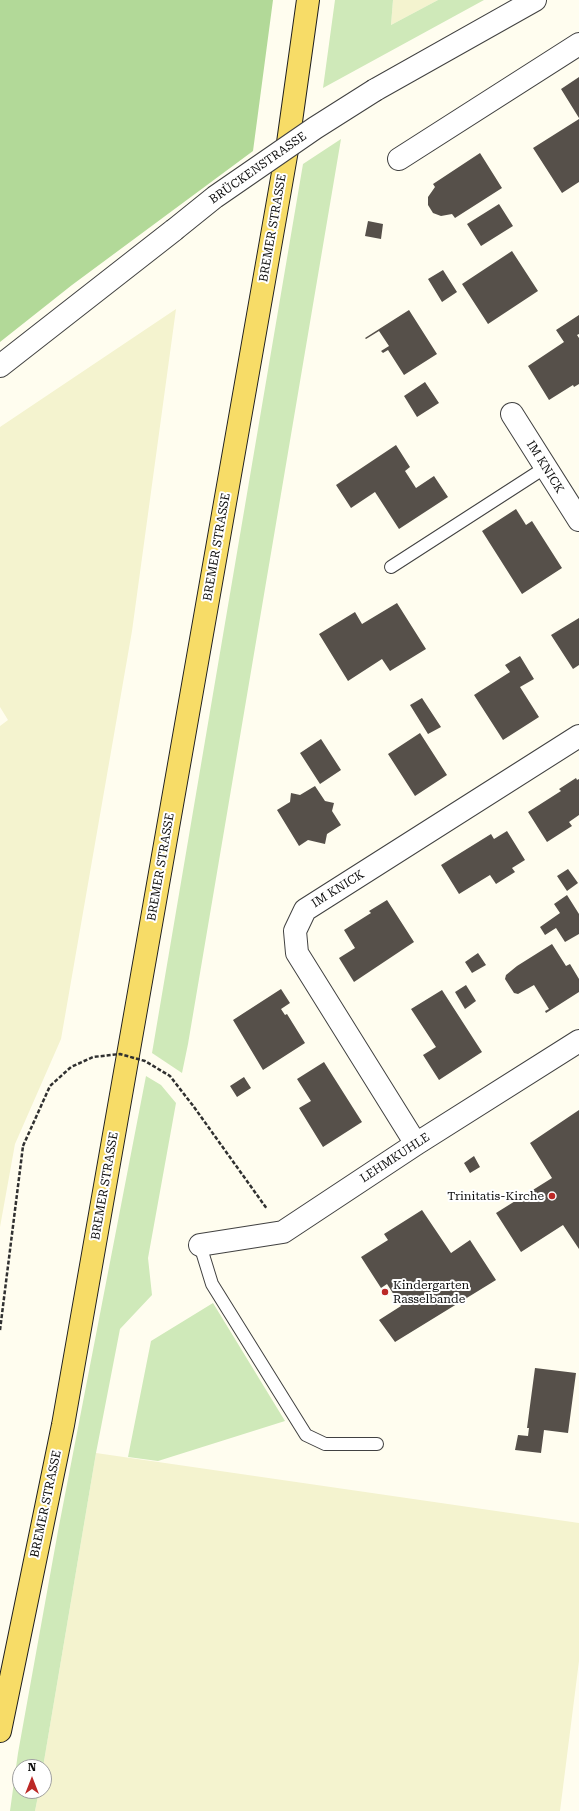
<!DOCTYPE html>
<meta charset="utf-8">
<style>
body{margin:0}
#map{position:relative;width:579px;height:1811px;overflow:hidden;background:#fffdef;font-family:"Roboto Serif",serif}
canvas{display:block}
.north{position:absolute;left:12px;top:1759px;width:40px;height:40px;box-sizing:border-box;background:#fff;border:1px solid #9f9f9f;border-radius:50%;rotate:0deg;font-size:11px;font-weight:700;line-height:16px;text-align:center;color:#0e0e0e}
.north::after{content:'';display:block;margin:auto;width:14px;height:18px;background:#bc2927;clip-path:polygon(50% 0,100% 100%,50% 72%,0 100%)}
</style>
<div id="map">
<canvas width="579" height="1811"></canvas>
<div class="north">N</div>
</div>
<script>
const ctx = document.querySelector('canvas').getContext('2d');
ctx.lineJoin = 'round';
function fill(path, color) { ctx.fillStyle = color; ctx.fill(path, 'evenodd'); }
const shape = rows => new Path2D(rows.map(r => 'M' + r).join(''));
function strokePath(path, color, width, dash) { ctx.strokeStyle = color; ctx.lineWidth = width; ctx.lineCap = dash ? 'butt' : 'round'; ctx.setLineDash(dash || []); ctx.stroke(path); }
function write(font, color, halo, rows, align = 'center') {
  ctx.font = font + ' "Roboto Serif",serif'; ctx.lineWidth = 4; ctx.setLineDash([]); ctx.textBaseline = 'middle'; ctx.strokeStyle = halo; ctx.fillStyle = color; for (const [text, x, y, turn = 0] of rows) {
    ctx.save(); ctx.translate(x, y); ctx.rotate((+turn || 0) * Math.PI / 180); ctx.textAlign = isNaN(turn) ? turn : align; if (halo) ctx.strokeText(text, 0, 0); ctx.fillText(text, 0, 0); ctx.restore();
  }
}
fill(shape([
 [393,0,438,0,391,25],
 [176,309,132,631,61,1039,15,1144,0,1227,0,726,8,720,0,707,0,427],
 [96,1453,579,1523,579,1661,560,1811,35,1811,39,1791,44,1791,44,1767,43,1767]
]), '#f4f3cf');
fill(shape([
 [335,0,393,0,391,25,438,0,484,0,323,88],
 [341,139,188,1044,182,1073,152,1053,303,164],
 [146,1076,161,1085,176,1103,148,1258,152,1295,120,1329,96,1453,43,1767,20,1767,20,1791,39,1791,35,1811,10,1811,18,1753,58,1531],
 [213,1303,285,1421,158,1461,128,1457,151,1341]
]), '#cfe9b9');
fill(shape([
 [0,0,273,0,253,151,72,285,0,342]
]), '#b2d998');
fill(shape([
 [579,77,579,118,561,89],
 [579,119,579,182,562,193,533,148],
 [480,153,502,188,455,218,452,214,441,216,433,213,428,205,428,197,435,187,433,184],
 [499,204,513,226,481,246,467,224],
 [368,221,383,224,381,239,365,236],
 [512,251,538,291,488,324,462,284],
 [443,270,457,292,442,302,428,279],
 [409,310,437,354,404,375,388,350,383,353,381,351,389,346,379,331,366,339,365,338],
 [579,315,579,334,577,335,579,338,579,384,574,387,573,385,549,400,528,366,564,342,556,330],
 [425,382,439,403,417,417,404,396],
 [396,445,410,467,405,471,416,488,434,476,448,497,399,529,375,492,351,508,336,485],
 [516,509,526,525,532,521,562,568,522,594,482,531],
 [397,603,426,649,390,671,382,659,348,681,319,634,355,612,362,624],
 [579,618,579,665,573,669,551,635],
 [520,656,534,679,520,687,539,717,503,740,474,695,510,672,505,665],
 [422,698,441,727,428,734,410,705],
 [420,733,447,775,415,796,388,754],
 [321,739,341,770,320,784,300,753],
 [576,778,577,780,579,779,579,815,569,822,572,826,547,842,528,812,561,791,559,789],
 [315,786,325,801,334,803,332,811,341,825,327,834,325,844,308,840,299,846,277,810,290,802,291,793,300,795],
 [507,831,525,860,512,868,515,872,496,884,490,875,459,894,441,865,491,834,494,839],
 [568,869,578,883,567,891,557,876],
 [567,895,579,914,579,934,565,942,556,928,545,935,540,927,560,913,554,904],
 [387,900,414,942,354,982,339,958,355,948,344,930,371,913,369,911],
 [552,944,566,966,570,964,579,979,579,992,546,1013,545,1011,549,1009,534,985,518,994,514,993,505,979,506,975,517,966],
 [478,953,486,965,472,973,465,962],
 [466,985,476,1001,465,1009,455,992],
 [281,989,290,1003,281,1009,285,1015,287,1014,305,1043,263,1070,233,1020],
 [442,990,482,1052,439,1080,423,1055,436,1047,411,1009],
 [324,1062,362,1122,323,1147,299,1108,311,1101,297,1079],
 [244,1077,251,1088,237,1097,230,1086],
 [579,1110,579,1249,563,1225,521,1252,496,1213,552,1178,530,1143],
 [474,1156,480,1167,470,1173,464,1163],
 [422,1210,451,1253,470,1240,496,1280,395,1342,379,1320,401,1306,387,1284,381,1288,361,1257,388,1240,384,1234],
 [535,1368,576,1373,568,1433,544,1430,541,1453,515,1450,518,1435,528,1436,529,1428,527,1428]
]), '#56504a');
const lane = shape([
 [391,567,546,467],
 [200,1245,212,1284,306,1435,325,1444,377,1444]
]);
const street = shape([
 [375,90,535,0],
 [399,159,579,44],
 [0,366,174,230],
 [512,414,579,520],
 [416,1144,297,953,295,931,305,910,579,736],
 [200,1245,283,1232,416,1144,579,1041]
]);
const primary = shape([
 [0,1731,63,1425,287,150,308,0]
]);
strokePath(lane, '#414141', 14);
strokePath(street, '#414141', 24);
strokePath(primary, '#1f1f1f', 24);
strokePath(shape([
 [194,1107,267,1209],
 [0,1330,23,1146]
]), '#303030', 2.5, [4, 2]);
strokePath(lane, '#fff', 12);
strokePath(street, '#fff', 22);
strokePath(primary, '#f7dc67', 22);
const streetBridge = shape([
 [174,230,215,197,315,128,375,90]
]);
strokePath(streetBridge, '#414141', 24, []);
strokePath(shape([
 [23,1146,50,1086,71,1067,93,1057,120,1054,145,1061,170,1076,194,1107]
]), '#303030', 2.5, [4, 2]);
strokePath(streetBridge, '#fff', 22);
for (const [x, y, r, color] of [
 [552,1196,4,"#bc2927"],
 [385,1292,4,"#bc2927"]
]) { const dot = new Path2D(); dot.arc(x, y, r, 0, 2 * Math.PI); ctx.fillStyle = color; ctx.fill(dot); strokePath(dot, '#fff', 1.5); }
write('12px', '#0e0e0e', '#fff', [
 ["BRÜCKENSTRASSE",258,168,-35],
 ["BREMER STRASSE",273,228,-80],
 ["IM KNICK",545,467,58],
 ["BREMER STRASSE",217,547,-80],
 ["BREMER STRASSE",161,867,-80],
 ["IM KNICK",338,889,-32],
 ["LEHMKUHLE",395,1158,-33],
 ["BREMER STRASSE",105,1186,-80],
 ["BREMER STRASSE",46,1504,-78]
]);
write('12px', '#0e0e0e', '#fff', [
 ["Trinitatis-Kirche",544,1196],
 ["Kindergarten",393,1285,"left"],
 ["Rasselbande",393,1299,"left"]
], 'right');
</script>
